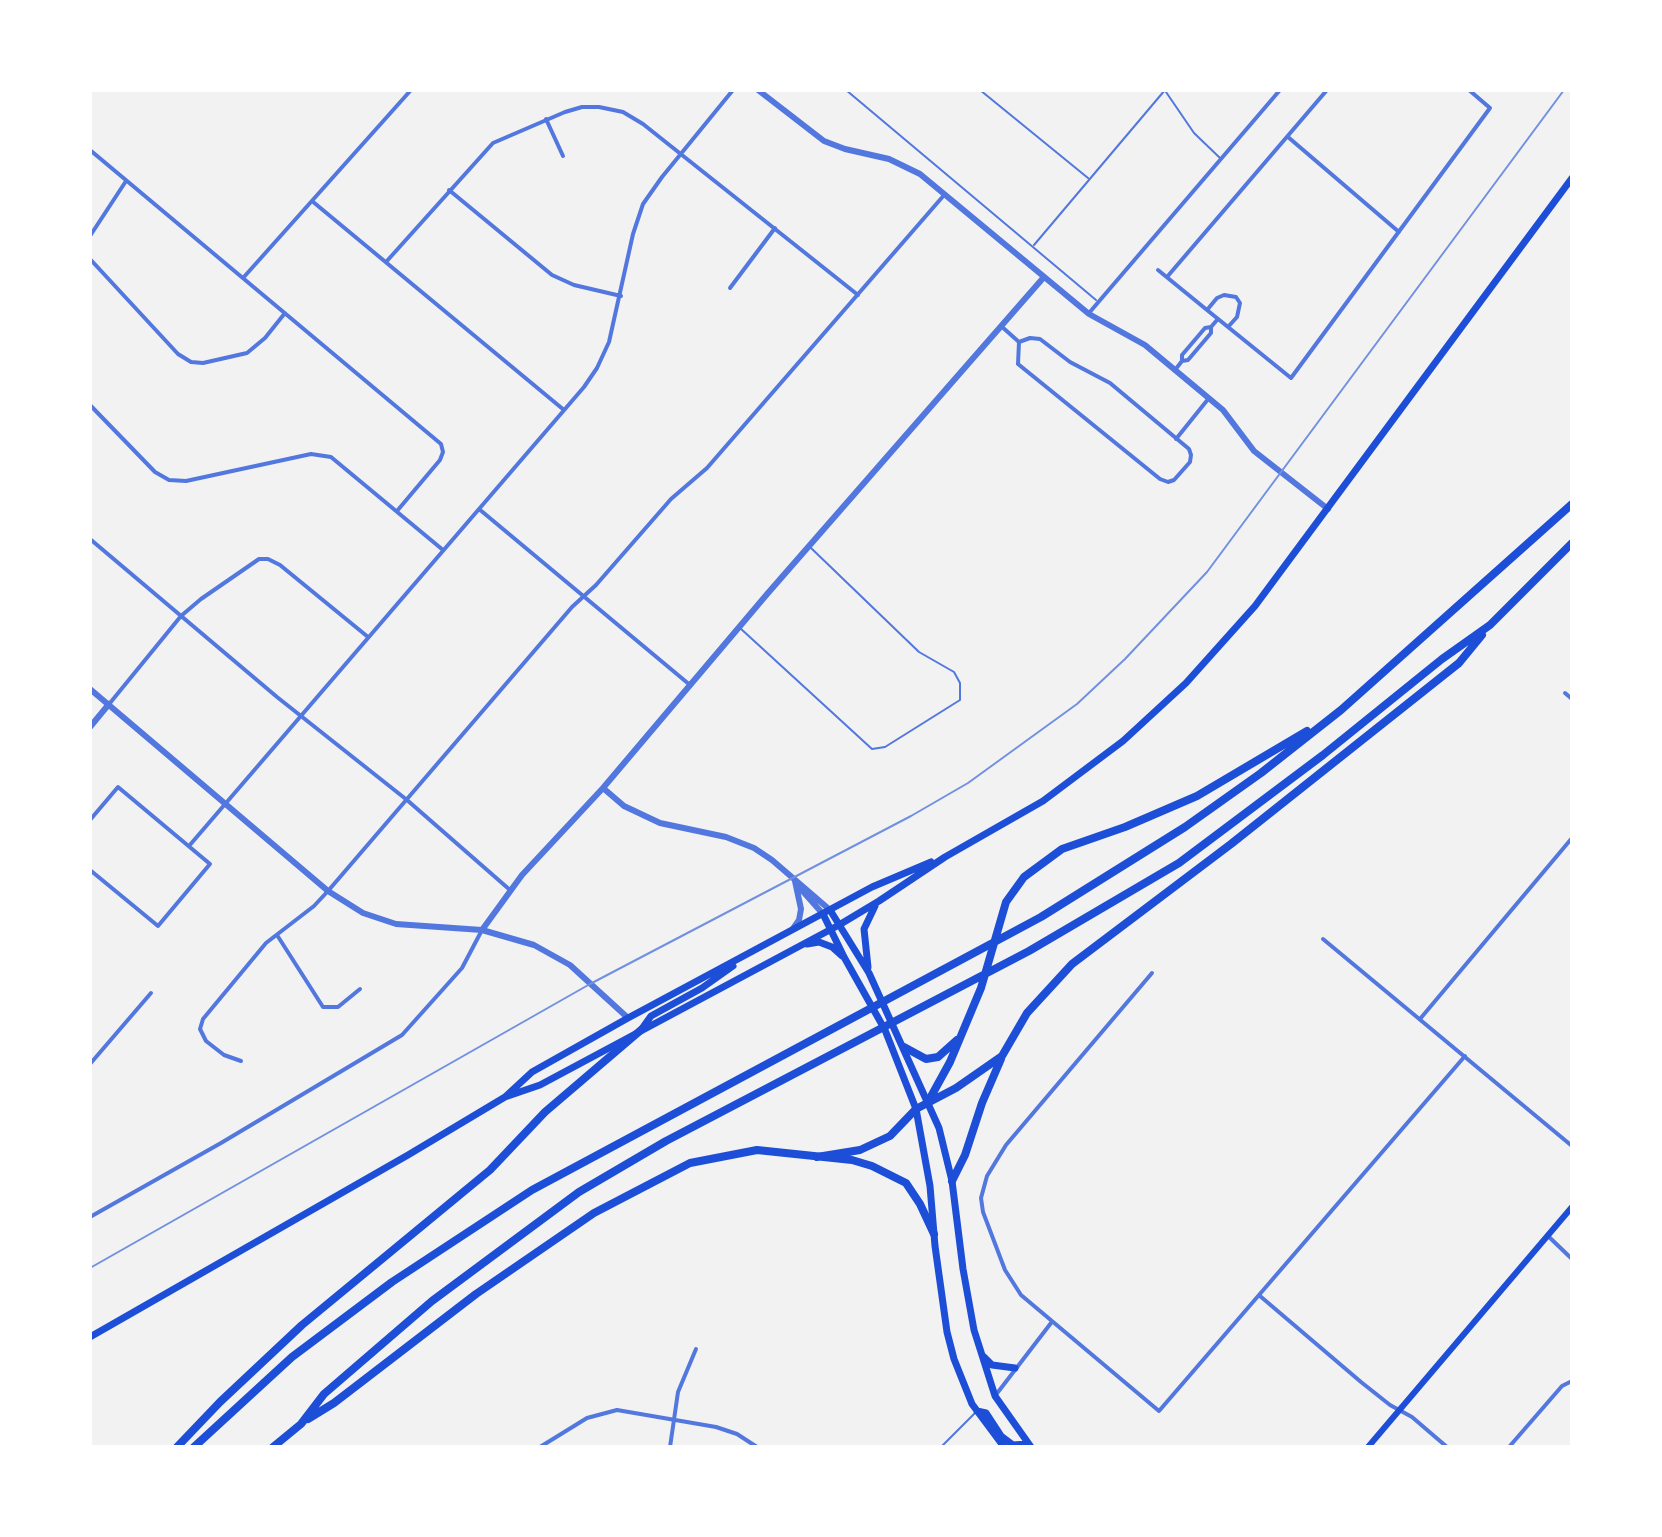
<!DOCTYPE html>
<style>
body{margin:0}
#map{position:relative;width:1662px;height:1537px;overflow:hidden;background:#f2f2f2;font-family:Roboto,sans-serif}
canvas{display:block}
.frame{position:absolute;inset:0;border:92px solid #fff;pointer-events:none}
</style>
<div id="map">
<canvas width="1662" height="1537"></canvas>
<div class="frame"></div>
</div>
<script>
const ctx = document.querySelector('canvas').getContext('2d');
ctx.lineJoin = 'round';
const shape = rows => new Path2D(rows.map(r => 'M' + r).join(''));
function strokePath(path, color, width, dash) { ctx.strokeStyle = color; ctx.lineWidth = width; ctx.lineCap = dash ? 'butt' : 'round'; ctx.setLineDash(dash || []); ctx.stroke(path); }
strokePath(shape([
 [846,90,1096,300],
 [980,90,1088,178],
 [1166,92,1194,133,1220,158],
 [1034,245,1165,90],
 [740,628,872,749,885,747,960,700,960,683,954,672,919,652,811,548],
 [941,1447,976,1412]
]), '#5277de', 2);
strokePath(shape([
 [546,119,563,156],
 [1288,137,1399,232],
 [90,150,441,444,443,452,440,460,397,511],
 [449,190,552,275,574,285,621,296],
 [312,201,564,410],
 [90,236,126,181],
 [90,259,178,354,191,362,203,363,247,353,265,338,285,313],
 [386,262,493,143,565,112,582,107,599,107,623,112,643,124,858,295],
 [1158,270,1207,310],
 [1167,277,1327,90],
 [243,278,411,90],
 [730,288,775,228],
 [1224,295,1236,297,1240,303,1237,317,1228,327,1207,310,1217,298,1224,295],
 [1089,313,1280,90],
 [1001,326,1019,342,1018,364,1160,479,1168,482,1174,480,1190,462,1191,455,1189,449,1110,383,1070,362,1040,339,1030,338,1019,342],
 [1228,327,1291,378,1490,108,1469,90],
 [1182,361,1188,360,1211,333,1211,327,1217,320],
 [1175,370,1182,361,1182,355,1205,328,1211,327],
 [90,405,155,472,169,480,186,481,311,454,331,457,443,550],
 [1176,439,1209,398],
 [479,509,690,685],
 [90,539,277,697,407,800,510,890],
 [1565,693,1572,699],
 [110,703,181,616,201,599,259,559,268,559,280,565,368,637],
 [90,820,118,787,210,864,158,926,90,870],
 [189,846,584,387,597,368,609,342,633,234,643,204,662,177,733,90],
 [277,935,323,1007,338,1007,360,989],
 [1323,939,1572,1146],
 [1152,973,1006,1145,987,1176,981,1198,983,1212,1005,1270,1021,1295,1159,1411,1465,1056],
 [1420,1019,1572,838],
 [241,1061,224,1055,206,1041,200,1029,203,1019,266,943,314,906,328,891,572,607,596,585,671,499,707,468,945,194],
 [90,1064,151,993],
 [90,1217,221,1143,402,1035,462,968,482,930],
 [1548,1236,1572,1259],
 [1260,1296,1361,1382,1390,1405,1412,1417,1447,1447],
 [995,1396,1051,1323],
 [540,1447,587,1418,617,1410,716,1427,737,1434,757,1447],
 [670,1447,678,1392,696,1349],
 [1509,1447,1562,1386,1572,1381]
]), '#5277de', 4);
strokePath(shape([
 [758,90,824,141,845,149,889,159,920,174,1089,314,1145,345,1223,410,1254,451,1328,509],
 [90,689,328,891,363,913,396,924,482,930,534,945,570,965,628,1018],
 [90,727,109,704],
 [603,788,624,806,660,823,726,837,754,848,772,860,830,910],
 [799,887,823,914],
 [482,930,522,875,603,788,768,593,1044,277],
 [792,930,799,920,801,909,795,881]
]), '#5277de', 6);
strokePath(shape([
 [1368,1447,1572,1207]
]), '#1d4ed8', 6);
strokePath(shape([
 [830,910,869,973,939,1128,952,1181,963,1269,974,1330,995,1396,1031,1447],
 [823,914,844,957,885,1030,916,1109,930,1186,935,1246,947,1332,954,1359,972,1404,1004,1447],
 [807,944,819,942,832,947,842,956],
 [868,967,864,929,875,906],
 [641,1030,651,1016,702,988,733,966],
 [505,1097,540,1085,839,925,879,901,945,857,1043,801,1123,741,1186,683,1255,606,1572,178],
 [90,1337,408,1155,505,1097,532,1072,628,1018,872,887,931,862],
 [984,1357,992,1365,1015,1368],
 [977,1411,986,1413,1001,1436,1013,1445,1027,1444]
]), '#1d4ed8', 7);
strokePath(shape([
 [904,1047,926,1059,938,1057,957,1040],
 [928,1102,950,1062,981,988,1006,902,1024,877,1062,849,1125,827,1197,796,1307,731],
 [817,1157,860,1150,890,1136,916,1109,956,1088,1002,1056,1027,1013,1072,964,1231,844,1459,663,1482,635],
 [952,1181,965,1155,982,1103,1001,1059],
 [308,1419,334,1403,476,1294,594,1213,690,1163,757,1150,852,1160,872,1166,906,1183,920,1204,934,1234],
 [177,1447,220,1402,302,1325,490,1170,545,1112,641,1030],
 [194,1447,292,1357,392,1282,532,1190,1041,917,1185,827,1261,773,1341,710,1572,504],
 [273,1447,301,1424,324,1394,432,1301,579,1192,666,1141,1029,951,1179,863,1323,755,1442,659,1490,625,1572,543]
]), '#1d4ed8', 8);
strokePath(shape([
 [90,1268,590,984,911,816,968,783,1077,704,1125,659,1207,572,1564,90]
]), '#7290e2', 2);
</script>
